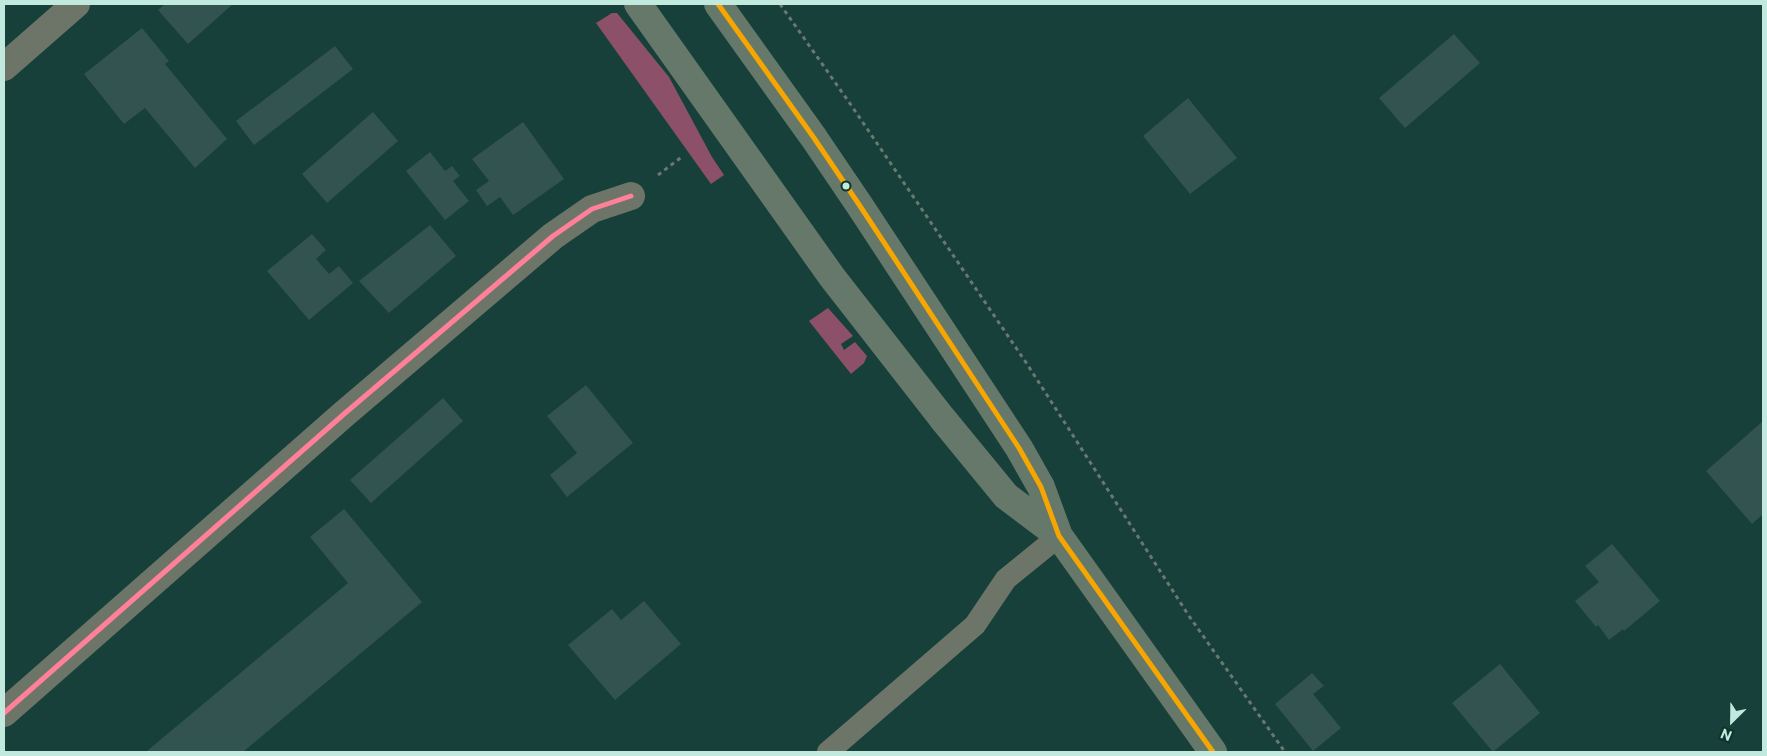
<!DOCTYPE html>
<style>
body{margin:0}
#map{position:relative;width:1767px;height:756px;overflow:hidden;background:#164039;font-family:Commissioner,sans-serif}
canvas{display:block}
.frame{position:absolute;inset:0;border:5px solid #c1e9de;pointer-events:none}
.north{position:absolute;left:1707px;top:696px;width:50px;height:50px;-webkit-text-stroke:4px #0e332b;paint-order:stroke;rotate:203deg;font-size:14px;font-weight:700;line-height:20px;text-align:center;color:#c1e9de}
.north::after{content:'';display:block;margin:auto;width:18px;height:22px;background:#c1e9de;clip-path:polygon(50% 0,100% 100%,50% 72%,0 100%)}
</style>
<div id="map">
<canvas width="1767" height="756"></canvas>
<div class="frame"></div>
<div class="north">N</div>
</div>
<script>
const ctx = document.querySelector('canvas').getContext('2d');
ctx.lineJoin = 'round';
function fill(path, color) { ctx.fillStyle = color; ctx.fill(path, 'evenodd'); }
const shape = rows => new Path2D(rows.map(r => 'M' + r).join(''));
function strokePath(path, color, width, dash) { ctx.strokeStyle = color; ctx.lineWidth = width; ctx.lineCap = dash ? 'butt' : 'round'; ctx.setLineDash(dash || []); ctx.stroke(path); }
fill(shape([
 [612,13,617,13,669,77,712,157,724,175,711,184,596,23],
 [828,308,853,336,841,344,844,350,855,342,867,356,864,363,851,374,809,321]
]), '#8d5069');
fill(shape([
 [165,4,233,4,188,44,158,10],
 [142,28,169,61,165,64,227,139,195,168,145,108,124,124,84,74],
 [1454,34,1480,63,1405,128,1379,98],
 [335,46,353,69,254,145,236,121],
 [1188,98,1237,158,1190,194,1143,136],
 [373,112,398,141,327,203,302,174],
 [523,122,564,179,513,215,500,197,487,206,476,190,489,181,472,159],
 [430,152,445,171,452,166,460,176,453,181,469,201,445,220,406,171],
 [430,225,456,256,389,313,359,281],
 [312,234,326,250,316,259,329,274,339,266,353,283,309,320,267,271],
 [586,385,633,443,567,497,550,475,577,453,547,416],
 [443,398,463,421,371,503,350,480],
 [1763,421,1763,514,1752,524,1706,471],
 [344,509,422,602,243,752,149,752,147,751,348,583,310,537],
 [1612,544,1660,601,1624,631,1623,629,1609,640,1598,625,1596,627,1575,601,1599,582,1585,566],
 [644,601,681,644,615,700,568,645,612,609,621,620],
 [1500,664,1540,713,1493,752,1452,703],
 [1312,673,1324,686,1313,694,1341,728,1313,751,1275,704]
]), '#335350');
strokePath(shape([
 [780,4,851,105,1027,364,1189,616,1285,752],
 [658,175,683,156]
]), '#6a7970', 3, [4, 4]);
strokePath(shape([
 [828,752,975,625,1006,579,1059,536]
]), '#6d7569', 22);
strokePath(shape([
 [4,67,76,4],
 [4,713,344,414,553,236,592,209,631,196]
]), '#6d7569', 28);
strokePath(shape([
 [638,4,832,277,942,418,1006,496,1059,536],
 [718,4,814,138,860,206,1019,448,1041,487,1059,536,1213,752]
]), '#667869', 28);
strokePath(shape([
 [718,4,814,138,860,206,1019,448,1041,487,1059,536,1213,752]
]), '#f7a600', 5);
strokePath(shape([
 [4,713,344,414,553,236,592,209,631,196]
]), '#ff8098', 5);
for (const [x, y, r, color] of [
 [846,186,4.5,"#c1e9de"]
]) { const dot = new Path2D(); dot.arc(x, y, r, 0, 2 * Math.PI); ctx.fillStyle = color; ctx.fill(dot); strokePath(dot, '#0e332b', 2); }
</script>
